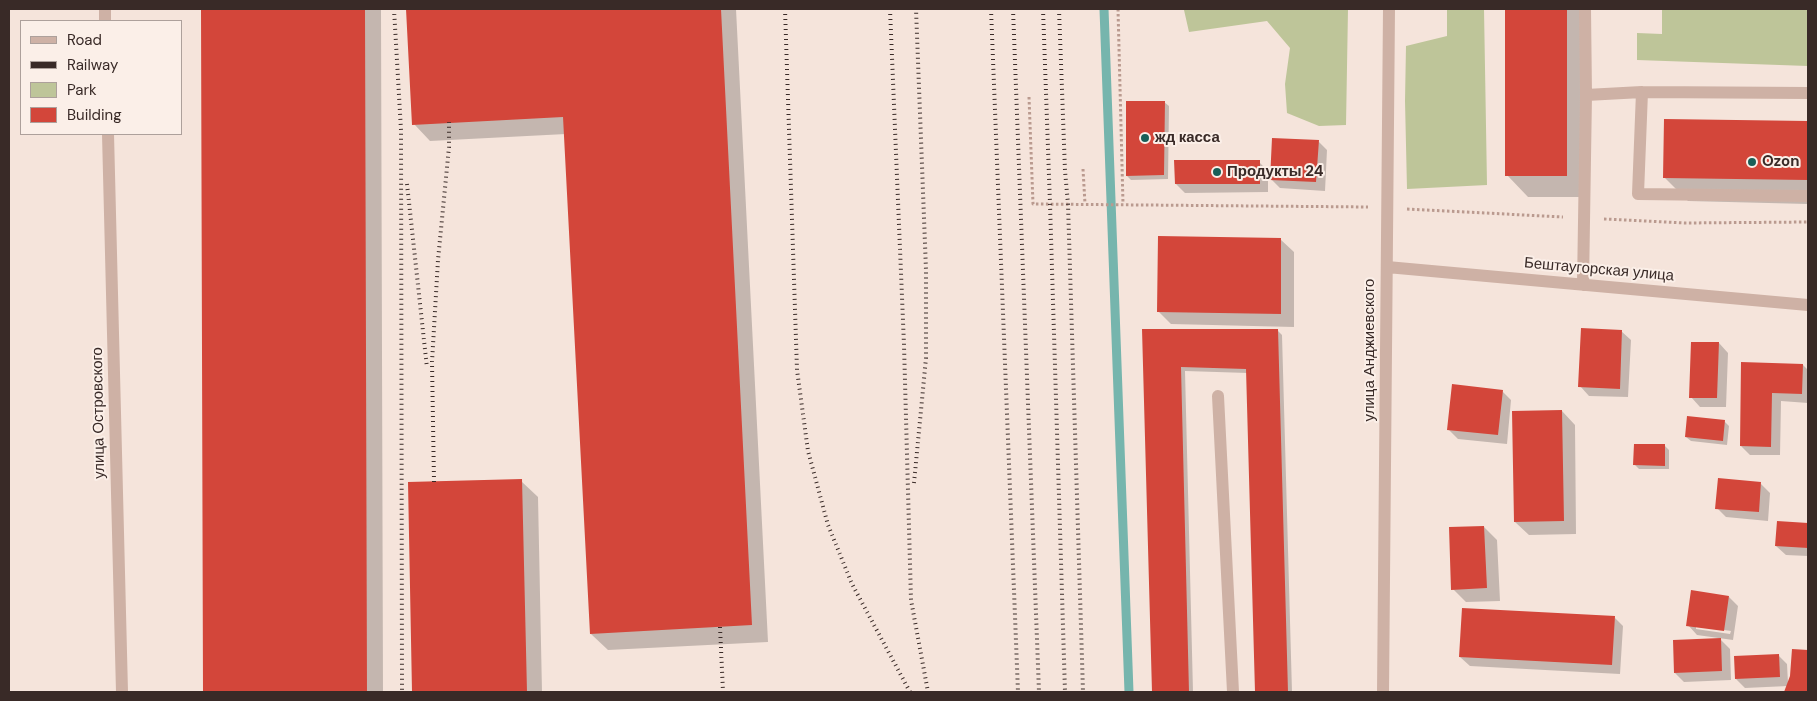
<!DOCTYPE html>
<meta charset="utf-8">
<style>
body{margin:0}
#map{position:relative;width:1817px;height:701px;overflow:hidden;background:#f5e4db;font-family:"DM Sans",sans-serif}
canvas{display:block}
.frame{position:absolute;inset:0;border:10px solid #392a27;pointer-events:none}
.legend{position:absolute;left:20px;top:20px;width:162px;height:115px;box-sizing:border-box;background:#fbefe8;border:1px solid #ada09b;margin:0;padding:6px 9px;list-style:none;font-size:15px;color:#392a27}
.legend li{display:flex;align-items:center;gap:10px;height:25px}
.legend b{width:25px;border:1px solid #ada09b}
</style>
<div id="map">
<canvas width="1817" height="701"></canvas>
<div class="frame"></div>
<ul class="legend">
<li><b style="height:6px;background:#ceb1a5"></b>Road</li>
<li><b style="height:6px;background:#392a27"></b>Railway</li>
<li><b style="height:14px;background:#bec599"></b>Park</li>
<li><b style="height:14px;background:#d3463a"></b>Building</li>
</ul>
</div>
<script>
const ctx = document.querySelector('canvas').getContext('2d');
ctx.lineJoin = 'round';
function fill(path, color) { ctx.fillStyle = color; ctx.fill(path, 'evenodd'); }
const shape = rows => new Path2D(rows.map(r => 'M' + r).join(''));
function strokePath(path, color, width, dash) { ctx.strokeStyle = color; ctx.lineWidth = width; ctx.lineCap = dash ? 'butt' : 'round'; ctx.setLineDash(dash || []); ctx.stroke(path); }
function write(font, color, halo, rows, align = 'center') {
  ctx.font = font + ' "DM Sans",sans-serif'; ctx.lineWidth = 4; ctx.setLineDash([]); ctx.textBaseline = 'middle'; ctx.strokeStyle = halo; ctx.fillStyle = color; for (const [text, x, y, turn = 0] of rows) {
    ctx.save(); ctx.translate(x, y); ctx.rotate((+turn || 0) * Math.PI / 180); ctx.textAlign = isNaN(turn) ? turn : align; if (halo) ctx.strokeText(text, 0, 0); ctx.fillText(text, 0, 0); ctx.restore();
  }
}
fill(shape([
 [1201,9,1348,9,1346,125,1319,126,1287,113,1285,84,1290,48,1267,21,1189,32,1184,10],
 [1447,9,1484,9,1487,185,1407,189,1405,101,1406,46,1447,36],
 [1662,9,1808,9,1808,66,1637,60,1637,33,1662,34]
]), '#bec599');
fill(shape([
 [203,9,381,9,383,692,205,692],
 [408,9,736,9,768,642,608,650,591,634,566,134,430,141,414,124],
 [1506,9,1587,9,1588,197,1528,197,1507,175],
 [1164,102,1169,106,1168,179,1131,180,1127,176],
 [1665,120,1808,123,1808,204,1688,201,1664,177],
 [1318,141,1327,150,1325,191,1280,188,1271,179],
 [1259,162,1268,171,1268,192,1185,193,1176,184],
 [1280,239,1294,252,1294,327,1171,324,1158,311],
 [1143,330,1278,331,1282,335,1292,692,1256,692,1248,373,1185,371,1193,692,1153,692],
 [1621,331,1631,340,1628,397,1589,396,1580,386],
 [1719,343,1728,353,1726,407,1700,407,1691,397],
 [1742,363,1803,365,1808,370,1808,403,1781,401,1780,455,1750,455,1741,446],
 [1502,391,1511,400,1507,444,1458,439,1449,430],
 [1562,411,1575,425,1576,534,1529,535,1515,522],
 [1724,421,1729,426,1727,445,1691,441,1686,437],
 [1664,445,1669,450,1669,469,1639,469,1635,465],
 [521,481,538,497,542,692,414,692,409,483],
 [1761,484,1770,493,1768,521,1726,517,1717,508],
 [1778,522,1808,524,1808,556,1786,555,1776,546],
 [1484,527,1497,540,1500,601,1466,602,1453,589],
 [1729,597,1738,606,1733,640,1697,635,1688,625],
 [1696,626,1731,631,1730,634,1696,629],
 [1614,617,1623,626,1620,674,1470,666,1460,657],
 [1720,639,1730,649,1731,680,1684,682,1675,673],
 [1793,650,1808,652,1808,692,1786,692,1788,686,1745,688,1736,679,1778,655,1787,664,1788,683,1791,677]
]), '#0003');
strokePath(shape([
 [1104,9,1129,692]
]), '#76b5ad', 9);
fill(shape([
 [201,9,365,9,367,692,203,692],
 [406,9,721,9,752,625,590,634,563,117,412,125],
 [1505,9,1567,9,1567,176,1505,176],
 [1126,101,1165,101,1164,175,1126,176],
 [1664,119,1808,121,1808,180,1663,178],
 [1272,138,1319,140,1316,182,1270,180],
 [1174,160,1260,160,1260,184,1175,184],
 [1158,236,1281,238,1281,314,1157,312],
 [1581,328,1622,330,1620,389,1578,387],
 [1142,329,1278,329,1288,692,1255,692,1246,369,1181,367,1189,692,1152,692],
 [1691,342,1719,342,1717,398,1689,398],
 [1741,362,1803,364,1802,394,1772,393,1771,447,1740,446],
 [1452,384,1503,390,1498,435,1447,430],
 [1562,410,1564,521,1514,522,1512,411],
 [1687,416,1725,420,1723,441,1685,437],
 [1634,444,1665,444,1665,466,1633,465],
 [1718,478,1761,482,1759,512,1715,509],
 [522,479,527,692,412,692,408,482],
 [1777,521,1808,523,1808,548,1775,546],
 [1484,526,1487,588,1451,590,1449,527],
 [1691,590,1729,596,1724,631,1686,626],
 [1462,608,1615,616,1612,665,1459,657],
 [1721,638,1722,671,1674,673,1673,640],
 [1792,649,1808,650,1808,692,1784,692,1790,676],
 [1779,654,1780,677,1735,679,1734,656]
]), '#d3463a');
strokePath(shape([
 [1118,9,1123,204],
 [1029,97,1033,204,1368,207],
 [1083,169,1085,204],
 [1407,209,1563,217],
 [1604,219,1685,223,1808,222]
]), '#ba9a8f', 3, [2.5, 2.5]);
strokePath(shape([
 [105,9,105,21],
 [1585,9,1586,95],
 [1642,92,1638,194,1808,196],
 [108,134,122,692],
 [1387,267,1808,305],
 [1583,285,1586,95,1642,92,1808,93],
 [1218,396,1233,692],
 [1383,692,1389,9]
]), '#ceb1a5', 12);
strokePath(shape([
 [394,9,401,130,402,692],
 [785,9,797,370,808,451,828,525,852,584,910,692],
 [890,9,904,345,911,600,928,692],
 [991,9,1018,692],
 [1013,9,1039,692],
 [1043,9,1050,204,1065,692],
 [1059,9,1065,171,1068,204,1083,692],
 [407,184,427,368],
 [434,482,432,362,438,260,449,147,449,122],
 [914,483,926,358,926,270,916,9],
 [720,627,723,692]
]), '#392a27', 4, [1, 4]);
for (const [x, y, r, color] of [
 [1145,138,5,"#185f58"],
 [1752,162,5,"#185f58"],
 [1217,172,5,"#185f58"]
]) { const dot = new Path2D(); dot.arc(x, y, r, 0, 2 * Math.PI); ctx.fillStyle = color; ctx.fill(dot); strokePath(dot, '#fbefe8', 2); }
write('bold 15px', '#392a27', '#fbefe8', [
 ["жд касса",1155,138],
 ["Ozon",1762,162],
 ["Продукты 24",1227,172]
], 'left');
write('15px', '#392a27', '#fbefe8', [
 ["Бештаугорская улица",1599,270,5],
 ["улица Анджиевского",1370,350,-90],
 ["улица Островского",99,413,-91]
]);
</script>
